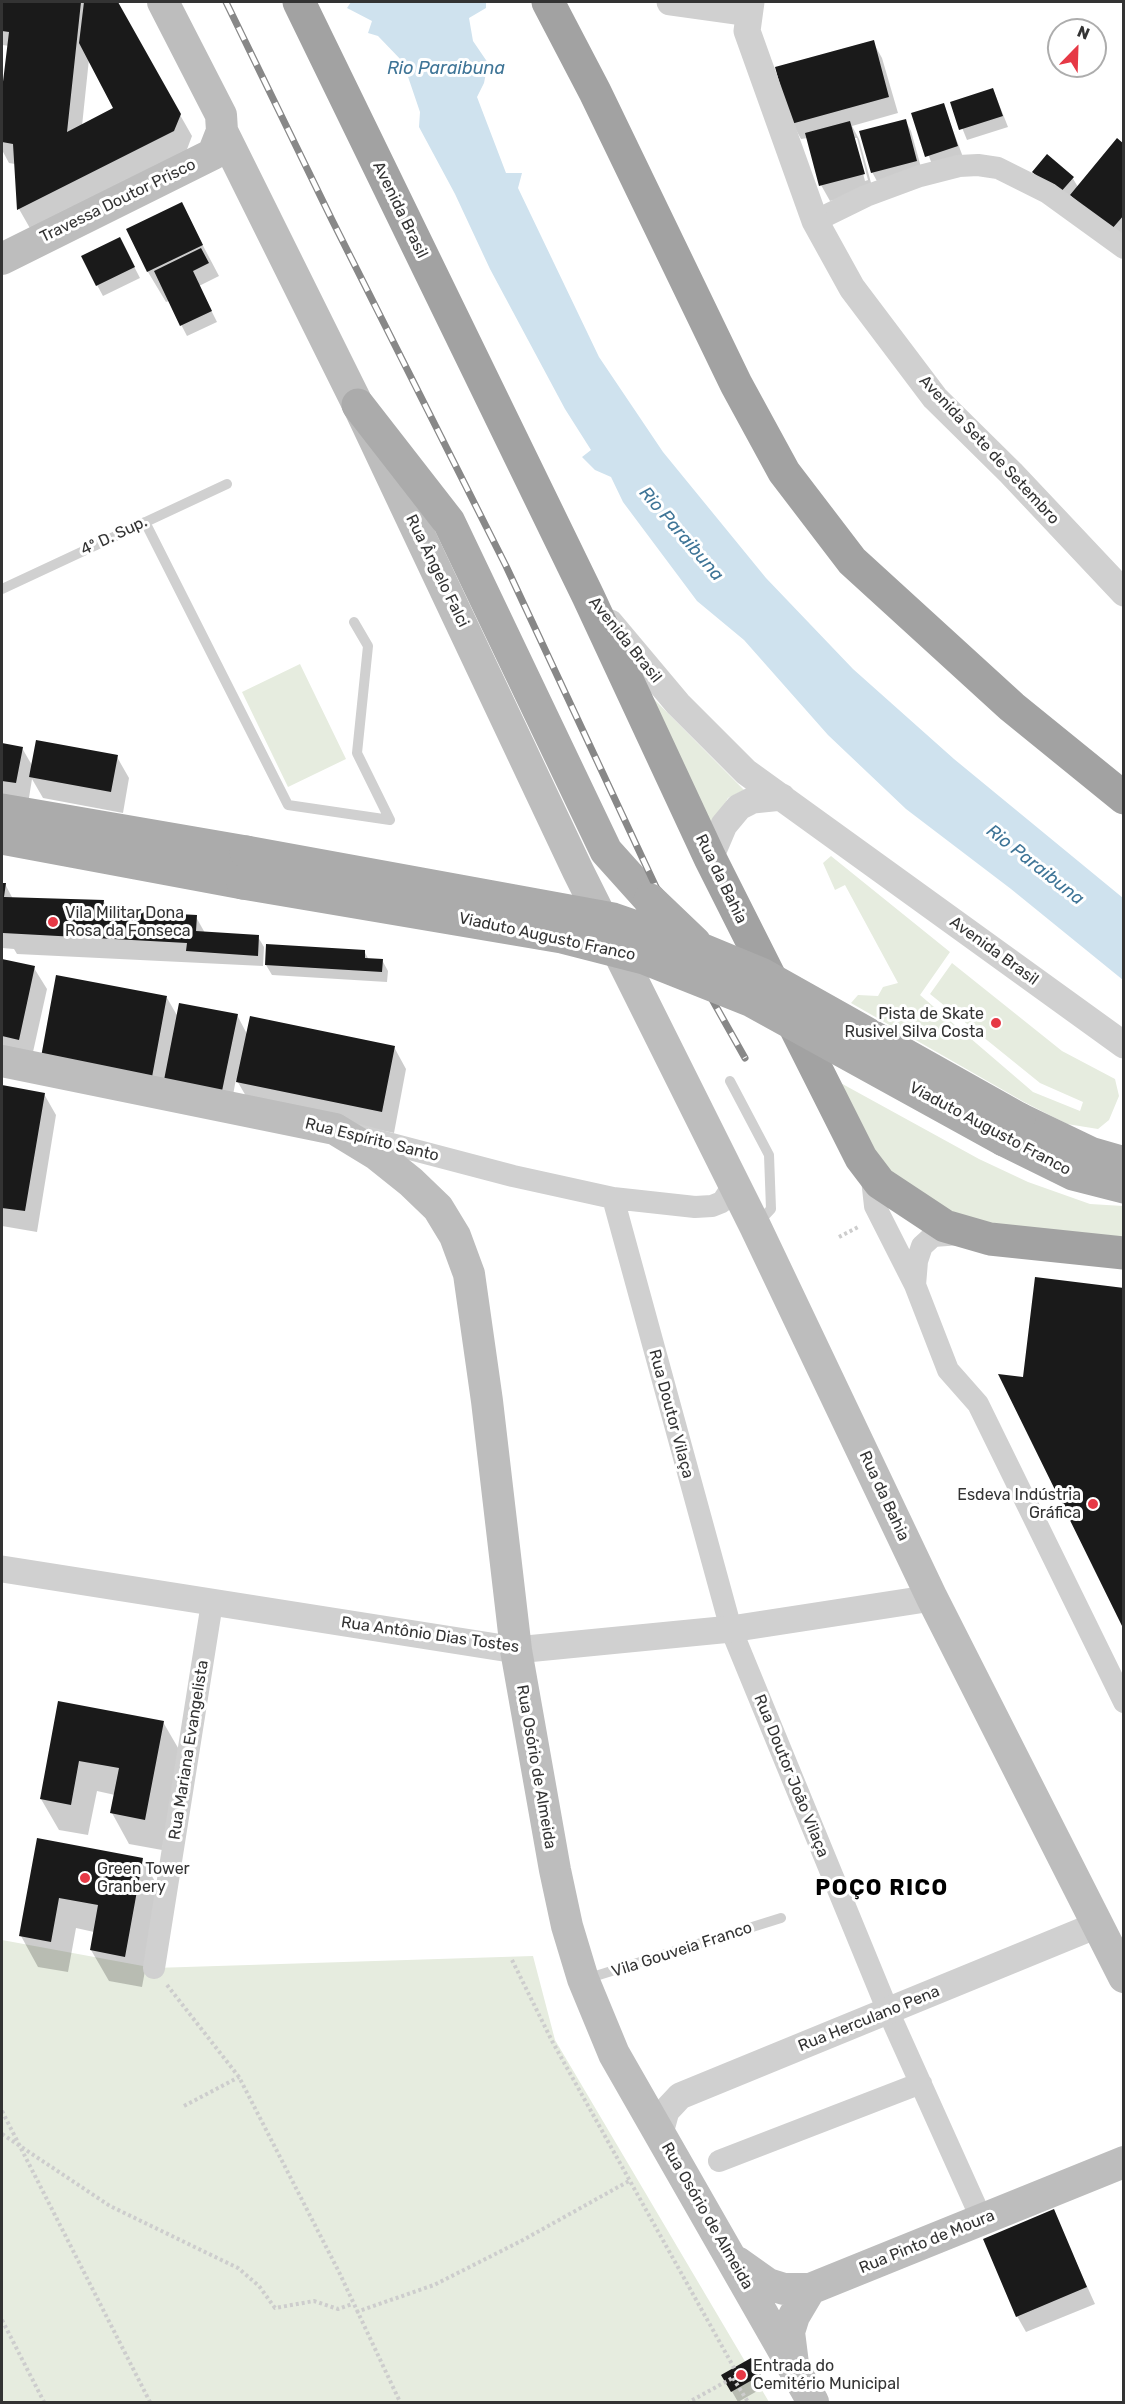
<!DOCTYPE html>
<meta charset="utf-8">
<style>
body{margin:0}
#map{position:relative;width:1125px;height:2404px;overflow:hidden;background:#fff;font-family:Rubik,sans-serif}
canvas{display:block}
.frame{position:absolute;inset:0;border:3px solid #333;pointer-events:none}
.north{position:absolute;left:1047px;top:18px;width:60px;height:60px;box-sizing:border-box;background:#fff;border:2px solid #adadad;border-radius:50%;rotate:23deg;font-size:16px;font-weight:700;line-height:24px;text-align:center;color:#333}
.north::after{content:'';display:block;margin:auto;width:21px;height:27px;background:#e63946;clip-path:polygon(50% 0,100% 100%,50% 72%,0 100%)}
</style>
<div id="map">
<canvas width="1125" height="2404"></canvas>
<div class="frame"></div>
<div class="north">N</div>
</div>
<script>
const ctx = document.querySelector('canvas').getContext('2d');
ctx.lineJoin = 'round';
function fill(path, color) { ctx.fillStyle = color; ctx.fill(path, 'evenodd'); }
const shape = rows => new Path2D(rows.map(r => 'M' + r).join(''));
function strokePath(path, color, width, dash) { ctx.strokeStyle = color; ctx.lineWidth = width; ctx.lineCap = dash ? 'butt' : 'round'; ctx.setLineDash(dash || []); ctx.stroke(path); }
function write(font, color, halo, rows, align = 'center') {
  ctx.font = font + ' Rubik,sans-serif'; ctx.lineWidth = 6; ctx.setLineDash([]); ctx.textBaseline = 'middle'; ctx.strokeStyle = halo; ctx.fillStyle = color; for (const [text, x, y, turn = 0] of rows) {
    ctx.save(); ctx.translate(x, y); ctx.rotate((+turn || 0) * Math.PI / 180); ctx.textAlign = isNaN(turn) ? turn : align; if (halo) ctx.strokeText(text, 0, 0); ctx.fillText(text, 0, 0); ctx.restore();
  }
}
fill(shape([
 [300,664,346,759,288,787,242,692],
 [646,691,744,790,728,798,711,829],
 [831,856,950,952,920,995,1033,1092,1080,1111,1083,1102,1040,1083,930,994,952,963,1062,1051,1115,1079,1119,1096,1109,1120,1098,1129,1067,1124,1024,1102,851,1003,858,995,878,996,883,987,898,983,845,885,835,890,823,863],
 [837,1081,979,1159,1028,1182,1090,1204,1123,1206,1123,1239,975,1223,950,1215,894,1177,869,1143],
 [2,1940,154,1968,533,1956,555,2040,769,2402,2,2402]
]), '#e6ecdf');
fill(shape([
 [351,2,486,2,486,8,469,18,473,41,488,63,484,83,477,97,506,173,522,173,518,188,599,357,663,452,766,578,853,669,954,759,1123,898,1123,980,1011,889,906,809,828,735,744,640,697,601,623,502,611,477,595,470,582,457,591,450,565,409,490,269,455,194,419,127,420,112,403,62,378,36,368,33,372,21,347,8]
]), '#cfe2ee');
fill(shape([
 [2,2,116,2,192,136,186,152,31,230,19,209,15,164,9,163,2,150,2,104,10,46,2,45],
 [89,59,115,108,82,126],
 [873,42,882,58,898,113,852,126,859,139,873,190,830,201,821,185,808,138,801,139,792,123],
 [854,138,857,138,868,180,865,181],
 [993,89,1008,127,967,140,952,103],
 [943,104,963,157,933,167,913,114],
 [905,120,911,131,922,171,878,183,872,172],
 [1124,146,1124,242,1065,204,1040,182,1072,177,1078,187],
 [181,204,219,276,199,286,217,322,187,336,169,301,166,302,148,272,128,230],
 [125,249,140,278,103,296,97,285],
 [2,744,22,748,33,767,117,757,129,778,123,813,43,798,32,779,28,804,2,799],
 [2,884,5,884,13,899,104,902,109,912,196,917,205,933,258,937,264,947,263,966,17,954,14,949,2,948],
 [364,951,369,960,382,960,388,971,387,982,272,975,266,965],
 [2,960,34,968,47,989,31,1061,2,1054],
 [167,998,178,1017,237,1015,247,1034,394,1047,406,1069,394,1133,250,1103,236,1079,231,1106,55,1078],
 [2,1087,44,1094,56,1115,37,1232,2,1226],
 [59,1702,163,1722,181,1753,162,1850,129,1844,112,1813,115,1795,97,1791,88,1835,59,1830,41,1799],
 [38,1839,142,1859,160,1890,142,1987,109,1981,91,1950,94,1932,76,1928,68,1972,38,1967,21,1936],
 [1053,2211,1095,2304,1026,2332,1017,2316],
 [751,2360,766,2386,738,2402,723,2376]
]), '#0003');
fill(shape([
 [2,2,81,2,67,132,113,108,79,43,84,2,118,2,181,114,174,131,17,210,13,144,2,142,2,90,9,32,2,31],
 [874,40,889,97,791,124,775,67],
 [993,88,1003,116,959,130,950,102],
 [944,103,958,146,925,157,911,113],
 [906,119,917,161,871,173,859,131],
 [850,121,865,174,819,186,805,133],
 [1117,138,1124,144,1124,215,1111,230,1070,195],
 [1047,154,1074,177,1059,194,1032,172],
 [182,202,203,245,147,272,126,229],
 [120,237,135,267,96,286,81,256],
 [201,248,209,263,193,271,212,311,180,326,154,271],
 [36,740,118,755,111,792,29,777],
 [2,743,23,747,16,783,2,781],
 [2,883,6,883,4,897,104,900,103,910,197,915,196,931,259,935,258,956,186,951,187,943,3,933],
 [266,944,365,950,365,958,383,959,382,972,265,965],
 [2,959,35,966,19,1040,2,1036],
 [56,975,167,996,152,1077,41,1057],
 [179,1003,238,1014,222,1091,164,1080],
 [250,1016,395,1046,382,1112,236,1082],
 [2,1085,45,1093,25,1211,2,1208],
 [1035,1277,1124,1288,1124,1630,998,1374,1023,1377],
 [58,1701,164,1721,145,1820,110,1813,119,1768,79,1761,71,1805,40,1799],
 [37,1838,143,1858,125,1957,90,1950,98,1905,59,1898,51,1942,19,1936],
 [1054,2209,1087,2287,1016,2317,983,2239],
 [751,2358,761,2375,731,2392,721,2375]
]), '#1a1a1a');
strokePath(shape([
 [839,1237,860,1226],
 [512,1960,552,2041,738,2375,689,2402],
 [167,1985,239,2077,339,2272,400,2402],
 [184,2106,239,2077],
 [2,2111,150,2402],
 [2,2134,110,2206,238,2268,259,2286,275,2308,314,2301,338,2309,352,2304],
 [356,2312,434,2285,523,2240,629,2181],
 [2,2320,44,2402],
 [733,2378,748,2402]
]), '#cdcdcd', 4, [3, 3]);
strokePath(shape([
 [145,522,288,805,390,820],
 [2,589,227,484],
 [354,622,368,646,357,753,390,820],
 [730,1081,769,1155,771,1209,757,1224],
 [586,1979,781,1918]
]), '#d0d0d0', 10);
strokePath(shape([
 [815,221,866,196,920,176,959,166,978,165,998,168,1048,193,1124,248],
 [357,1135,513,1176,613,1198,695,1207,712,1206,722,1202,734,1184],
 [871,1170,875,1206,915,1285,948,1370,978,1404,1124,1702],
 [613,1198,731,1629,888,2011,982,2220],
 [915,1285,917,1261,922,1246,933,1236,961,1234],
 [154,1968,212,1603],
 [719,2161,921,2083]
]), '#d0d0d0', 22);
strokePath(shape([
 [670,2,749,13],
 [751,2,747,31,815,221,852,288,935,398,1011,473,1124,593],
 [610,623,678,704,746,772,1124,1045],
 [710,858,724,825,739,807,753,800,782,797],
 [2,1569,516,1650,731,1629,932,1598],
 [660,2133,666,2111,680,2096,1097,1925]
]), '#d0d0d0', 27);
strokePath(shape([
 [163,2,221,115,222,131,358,405,578,871,755,1226,932,1598,1124,1977],
 [2,259,213,154,222,131],
 [2,1061,335,1129,376,1154,411,1182,438,1208,455,1236,469,1274,487,1401,516,1650,555,1870,567,1926,583,1979,614,2054,813,2402],
 [737,2262,768,2284,784,2289,810,2289],
 [793,2364,789,2332,794,2316,810,2289,1124,2162]
]), '#bdbdbd', 32);
strokePath(shape([
 [358,405,449,522,606,851,650,900],
 [2,810,246,852],
 [2,838,243,883],
 [1019,1119,1090,1153,1124,1163],
 [1004,1140,1073,1174,1124,1187]
]), '#ababab', 33);
strokePath(shape([
 [299,2,588,596,710,858,861,1158,880,1183,945,1226,990,1239,1124,1253],
 [548,2,595,92,736,384,784,472,852,561,1012,707,1124,798]
]), '#a2a2a2', 33);
const rail = shape([
 [226,2,332,220,506,566,691,962,745,1058]
]);
strokePath(rail, '#888', 7);
strokePath(rail, '#fff', 4.5, [14]);
strokePath(shape([
 [246,852,613,919,703,950,761,974,1019,1119],
 [243,883,562,937,644,958,752,1001,1004,1140],
 [650,900,695,943]
]), '#ababab', 33);
for (const [x, y, r, color] of [
 [53,922,6,"#e63946"],
 [996,1023,6,"#e63946"],
 [1093,1504,6,"#e63946"],
 [85,1878,6,"#e63946"],
 [741,2375,6,"#e63946"]
]) { const dot = new Path2D(); dot.arc(x, y, r, 0, 2 * Math.PI); ctx.fillStyle = color; ctx.fill(dot); strokePath(dot, '#fff', 2); }
write('16px', '#333', '#fff', [
 ["Travessa Doutor Prisco",118,201,-26],
 ["Avenida Brasil",400,210,64],
 ["Avenida Sete de Setembro",989,450,47],
 ["4º D. Sup.",114,536,-25],
 ["Rua Ângelo Falci",437,571,64],
 ["Avenida Brasil",625,640,51],
 ["Rua da Bahia",721,879,64],
 ["Viaduto Augusto Franco",547,937,12],
 ["Avenida Brasil",994,951,36],
 ["Viaduto Augusto Franco",990,1129,28],
 ["Rua Espírito Santo",372,1140,14],
 ["Rua Doutor Vilaça",671,1414,75],
 ["Rua da Bahia",884,1496,65],
 ["Rua Antônio Dias Tostes",430,1635,8],
 ["Rua Mariana Evangelista",189,1750,-81],
 ["Rua Osório de Almeida",536,1767,80],
 ["Rua Doutor João Vilaça",791,1776,68],
 ["Vila Gouveia Franco",682,1950,-18],
 ["Rua Herculano Pena",869,2019,-22],
 ["Rua Osório de Almeida",707,2216,60],
 ["Rua Pinto de Moura",927,2242,-22]
]);
write('16px', '#333', '#fff', [
 ["Vila Militar Dona",65,913],
 ["Rosa da Fonseca",65,931],
 ["Pista de Skate",984,1014,"right"],
 ["Rusivel Silva Costa",984,1032,"right"],
 ["Esdeva Indústria",1081,1495,"right"],
 ["Gráfica",1081,1513,"right"],
 ["Green Tower",97,1869],
 ["Granbery",97,1887],
 ["Entrada do",753,2366],
 ["Cemitério Municipal",753,2384]
], 'left');
write('italic 18px', '#3f7597', '#fff', [
 ["Rio Paraibuna",446,69],
 ["Rio Paraibuna",681,534,49],
 ["Rio Paraibuna",1035,865,38]
]);
ctx.letterSpacing = '1.5px';
write('bold 22px', '#000', '#fff', [
 ["POÇO RICO",882,1889]
]);
ctx.letterSpacing = '0px';
</script>
